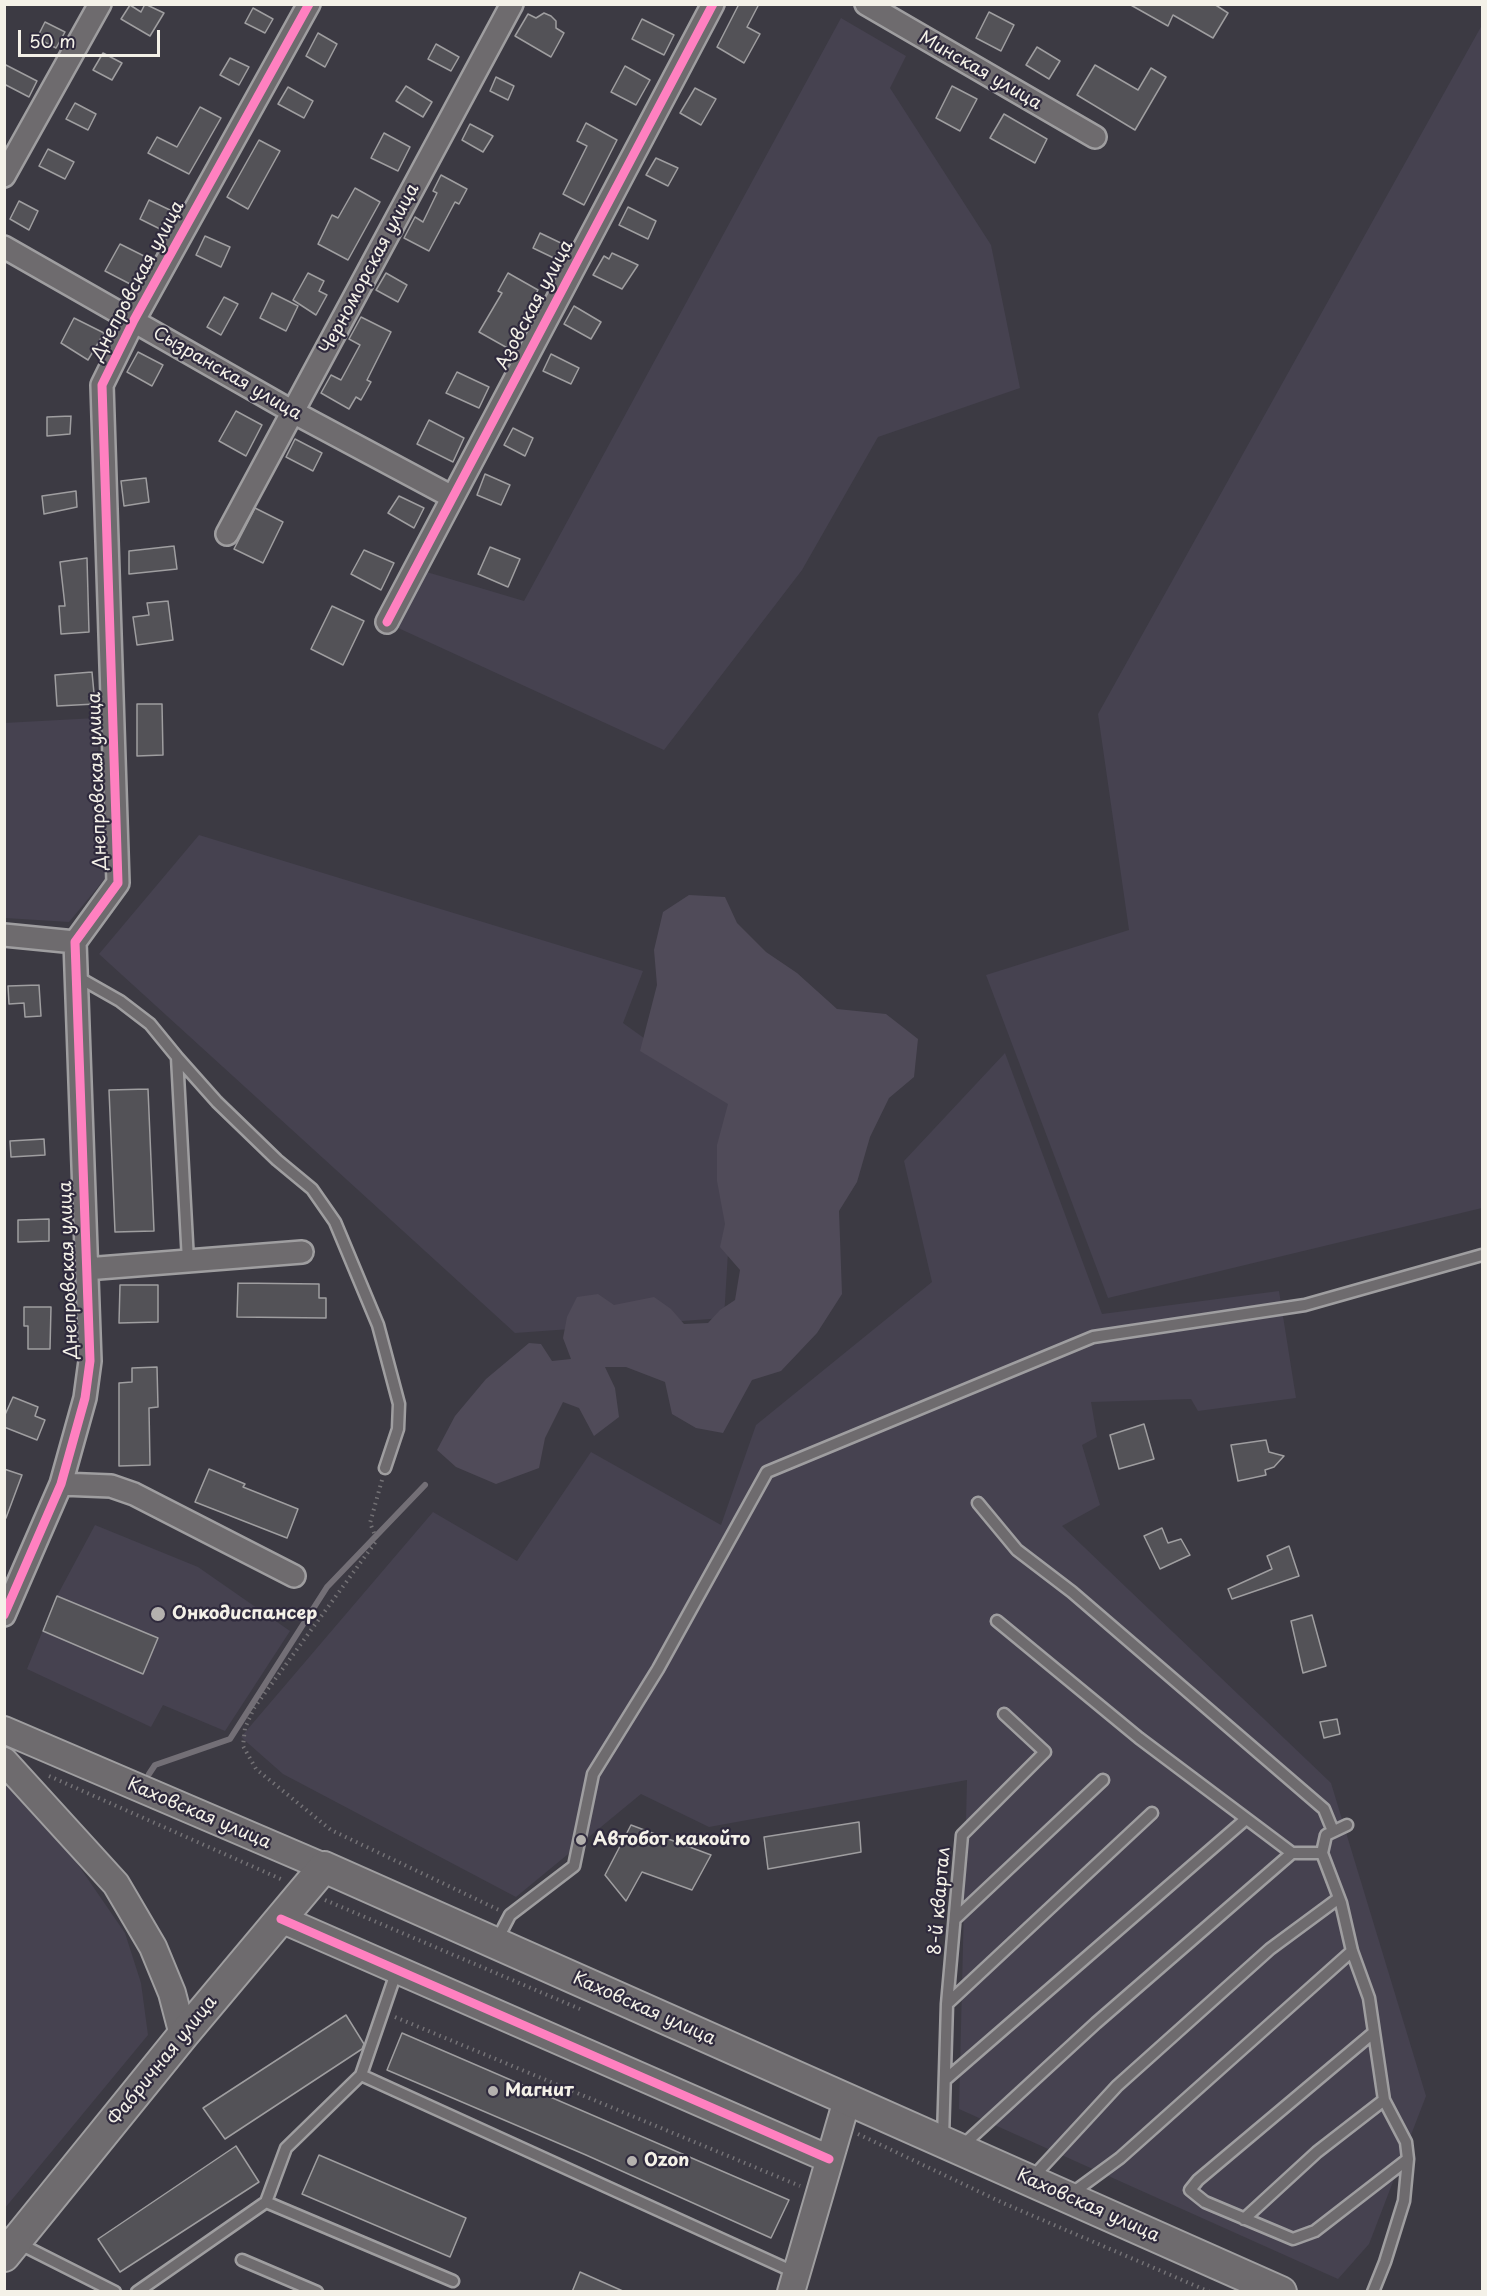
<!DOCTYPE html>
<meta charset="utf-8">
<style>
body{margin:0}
#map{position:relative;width:1487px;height:2296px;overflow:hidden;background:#3c3a43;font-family:"Playpen Sans",sans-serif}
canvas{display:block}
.frame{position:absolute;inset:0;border:6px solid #f4f1e8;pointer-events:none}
.scale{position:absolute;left:18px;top:30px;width:142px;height:27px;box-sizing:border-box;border:3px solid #f4f1e8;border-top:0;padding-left:8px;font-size:18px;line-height:21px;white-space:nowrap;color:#f4f1e8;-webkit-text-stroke:4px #2f2a3d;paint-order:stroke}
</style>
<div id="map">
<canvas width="1487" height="2296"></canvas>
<div class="frame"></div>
<div class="scale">50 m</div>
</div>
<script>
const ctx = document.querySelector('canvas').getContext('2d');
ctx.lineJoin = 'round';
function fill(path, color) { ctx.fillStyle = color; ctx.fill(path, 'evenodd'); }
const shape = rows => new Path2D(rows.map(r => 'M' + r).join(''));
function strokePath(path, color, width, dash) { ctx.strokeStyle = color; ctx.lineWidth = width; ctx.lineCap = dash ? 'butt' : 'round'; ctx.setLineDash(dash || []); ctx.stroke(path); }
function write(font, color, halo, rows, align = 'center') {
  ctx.font = font + ' "Playpen Sans",sans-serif'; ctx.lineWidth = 4.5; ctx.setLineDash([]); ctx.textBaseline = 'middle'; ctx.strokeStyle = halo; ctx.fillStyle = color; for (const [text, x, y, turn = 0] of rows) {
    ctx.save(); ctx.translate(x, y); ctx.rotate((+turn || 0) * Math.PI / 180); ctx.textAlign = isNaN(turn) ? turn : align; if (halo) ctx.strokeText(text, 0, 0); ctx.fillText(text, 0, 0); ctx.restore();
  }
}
fill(shape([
 [841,18,906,56,890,88,991,245,1020,388,878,437,802,570,664,750,396,627,420,570,524,601],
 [1482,25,1482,1208,1108,1298,986,975,1129,930,1098,714],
 [96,718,108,875,69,922,5,918,4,723],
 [199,835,643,971,623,1023,737,1105,724,1318,515,1333,99,954],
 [1005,1053,1102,1314,1279,1291,1296,1398,1198,1411,1191,1399,1091,1402,1097,1437,1082,1445,1100,1505,1062,1526,1331,1783,1426,2096,1369,2244,1338,2279,959,2109,967,1780,709,1827,641,1794,516,1897,283,1774,241,1737,433,1512,517,1561,591,1452,721,1525,756,1425,932,1282,904,1161],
 [95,1525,198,1567,290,1631,225,1731,163,1705,151,1727,27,1669,57,1596],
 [5,1785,72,1856,125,1933,141,1983,148,2035,5,2208]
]), '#464250');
fill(shape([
 [689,895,725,897,737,923,766,952,797,973,837,1009,886,1014,918,1039,914,1077,889,1098,870,1137,857,1182,839,1211,842,1294,817,1333,781,1371,752,1380,723,1433,696,1428,672,1414,665,1382,626,1367,605,1367,615,1388,619,1417,594,1436,579,1408,563,1402,545,1438,539,1468,496,1484,456,1467,437,1450,455,1416,486,1379,529,1343,541,1344,552,1361,571,1359,563,1338,567,1317,577,1297,598,1294,614,1305,654,1297,671,1309,684,1324,708,1323,720,1310,735,1300,740,1270,720,1247,725,1224,717,1181,717,1145,728,1104,640,1051,657,985,654,950,663,912]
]), '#504b59');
strokePath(shape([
 [149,1774,155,1765,230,1739,327,1587,425,1485]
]), '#736f76', 6);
const building = shape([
 [145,4,164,13,150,36,121,19,130,5,141,12,145,4],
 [739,4,759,4,747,27,760,34,744,63,717,47,739,4],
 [1129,4,1214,4,1228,13,1213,38,1173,15,1168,26,1129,4],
 [253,8,273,19,265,33,245,23,253,8],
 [989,12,1014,25,1001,51,976,38,989,12],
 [544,13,551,16,556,21,556,28,564,33,551,57,515,36,528,14,536,18,544,13],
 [642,19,674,35,664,55,632,39,642,19],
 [45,22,65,32,56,48,37,38,45,22],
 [318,33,337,44,325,67,306,56,318,33],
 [436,44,459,57,451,71,428,59,436,44],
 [1037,47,1060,61,1049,79,1026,65,1037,47],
 [103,53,122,63,112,80,93,70,103,53],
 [230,58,249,67,239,85,220,75,230,58],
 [4,64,37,81,29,97,4,84,4,64],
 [1095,65,1138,90,1151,68,1166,77,1135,130,1077,95,1095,65],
 [625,66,650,80,636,105,611,92,625,66],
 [496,77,514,86,508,100,490,91,496,77],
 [406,86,432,102,423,117,396,101,406,86],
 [952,86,977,99,960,131,936,118,952,86],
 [288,87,313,101,304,118,278,104,288,87],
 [695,88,716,99,701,125,680,113,695,88],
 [75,103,96,114,88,130,66,119,75,103],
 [200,107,221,118,189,174,148,153,157,137,177,147,200,107],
 [1004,114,1047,139,1035,163,990,138,1004,114],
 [586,123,617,140,584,205,563,194,587,146,577,141,586,123],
 [470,124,493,136,483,152,462,140,470,124],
 [384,133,410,147,398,171,371,158,384,133],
 [259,140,280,151,248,209,227,197,259,140],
 [48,149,74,162,65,179,39,166,48,149],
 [656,158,678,168,668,186,646,175,656,158],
 [441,175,467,189,459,204,455,202,429,251,404,238,415,217,423,222,437,193,433,191,441,175],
 [355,188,380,202,348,260,318,244,332,215,338,218,355,188],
 [149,200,172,211,162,230,140,219,149,200],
 [19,201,38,211,29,230,10,219,19,201],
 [628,207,656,221,648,239,619,225,628,207],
 [540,233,565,245,558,260,533,248,540,233],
 [205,236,230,247,221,267,196,255,205,236],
 [120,244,148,258,132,285,105,271,120,244],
 [612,253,638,265,622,289,593,275,604,256,609,259,612,253],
 [308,273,324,281,319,291,327,295,316,315,293,300,308,273],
 [386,273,407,285,398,302,376,290,386,273],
 [508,273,538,290,516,331,520,333,511,350,479,332,502,293,498,291,508,273],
 [272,293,298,306,286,331,260,318,272,293],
 [224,297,238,304,221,335,207,327,224,297],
 [574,306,601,322,591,339,564,324,574,306],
 [361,317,391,332,367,380,371,382,361,400,356,397,349,409,321,393,331,375,341,380,360,345,349,339,361,317],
 [74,318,104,333,88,360,61,343,74,318],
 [138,352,163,365,152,386,127,372,138,352],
 [551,354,579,368,571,384,543,371,551,354],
 [457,372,489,387,479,408,446,393,457,372],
 [236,411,262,425,246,456,219,441,236,411],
 [71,416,70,434,47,436,47,417,71,416],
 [429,420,464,438,453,462,417,444,429,420],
 [513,428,533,438,525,456,504,445,513,428],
 [295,439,322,453,313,471,286,457,295,439],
 [485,474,510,485,501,505,477,495,485,474],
 [146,478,149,502,124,506,121,481,146,478],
 [76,491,77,507,44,514,42,496,76,491],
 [399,496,424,508,414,528,388,513,399,496],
 [255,508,283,522,263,563,234,549,255,508],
 [174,546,177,569,129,574,129,551,174,546],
 [490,547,520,559,508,587,478,574,490,547],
 [364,550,394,563,381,590,351,574,364,550],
 [87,558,89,632,61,634,59,606,65,606,60,562,87,558],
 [168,601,173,640,137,645,133,617,149,615,147,603,168,601],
 [332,606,364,621,343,665,311,649,332,606],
 [92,672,95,704,57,706,55,675,92,672],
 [137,704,162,704,163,755,137,756,137,704],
 [39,985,41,1016,25,1017,24,1003,9,1004,8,986,39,985],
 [148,1089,154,1231,115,1232,109,1090,148,1089],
 [44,1139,45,1155,11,1157,10,1141,44,1139],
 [49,1219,49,1241,18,1242,18,1220,49,1219],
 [238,1283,319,1284,319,1298,326,1298,326,1318,237,1317,238,1283],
 [120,1285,158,1285,158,1322,119,1323,120,1285],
 [24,1307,51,1307,50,1349,28,1349,28,1326,24,1326,24,1307],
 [157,1367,158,1407,149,1408,150,1465,119,1466,119,1383,132,1382,132,1368,157,1367],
 [13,1397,38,1407,35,1416,45,1420,37,1440,4,1427,4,1417,13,1397],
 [1144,1424,1154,1459,1119,1469,1110,1435,1144,1424],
 [1266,1440,1269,1452,1284,1456,1274,1467,1265,1470,1266,1475,1238,1481,1231,1445,1266,1440],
 [4,1469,22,1475,6,1518,4,1517,4,1469],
 [209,1469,245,1484,243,1487,298,1509,287,1538,195,1502,209,1469],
 [1162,1528,1168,1543,1181,1539,1190,1555,1160,1569,1144,1536,1162,1528],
 [1289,1546,1299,1576,1232,1599,1228,1589,1272,1569,1267,1556,1289,1546],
 [57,1596,158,1638,143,1674,43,1631,57,1596],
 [1312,1615,1326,1666,1303,1673,1291,1621,1312,1615],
 [1337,1719,1340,1734,1324,1738,1320,1722,1337,1719],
 [859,1822,861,1852,768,1869,764,1837,859,1822],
 [631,1825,711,1855,692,1890,642,1872,626,1901,605,1875,631,1825],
 [346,2015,364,2044,362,2049,225,2139,203,2108,346,2015],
 [402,2033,789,2200,771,2238,586,2155,387,2070,402,2033],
 [236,2146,259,2182,120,2272,98,2239,236,2146],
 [319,2155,466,2218,450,2257,302,2194,319,2155],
 [580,2272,625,2292,572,2292,580,2272]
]);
fill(building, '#535257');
strokePath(building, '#9f9ea0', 1.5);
const service = shape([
 [76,976,120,1001,150,1024,177,1057,188,1261],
 [177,1057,217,1102,277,1160,312,1189,335,1222,378,1325,399,1404,398,1429,385,1468],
 [978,1503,1017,1550,1072,1592,1324,1809,1333,1831],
 [997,1621,1139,1738,1292,1853,1322,1853],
 [1347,1825,1326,1835,1322,1853,1341,1903,1352,1951,1369,1998,1384,2100,1406,2142,1408,2159,1404,2201,1385,2262,1373,2292],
 [955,1919,1103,1780],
 [496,1942,510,1915,574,1866,593,1774,658,1669,767,1472,1093,1337,1305,1305,1482,1255],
 [397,1970,361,2075,796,2273],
 [947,2004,1152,1813],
 [1373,2033,1198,2180,1190,2190,1205,2202,1293,2239,1315,2231,1408,2159],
 [945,2080,1246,1819],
 [943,2138,947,2004,962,1835,1045,1752,1004,1714],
 [962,2146,1096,2023,1292,1853],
 [1032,2178,1117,2086,1270,1949,1339,1898],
 [1071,2194,1120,2158,1352,1951],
 [266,2202,453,2281],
 [1244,2219,1317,2152,1384,2100],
 [16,2242,115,2292],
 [242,2260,317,2292],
 [137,2292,266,2202,286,2148,361,2075]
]);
const minor = shape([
 [866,4,1095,137],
 [4,176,100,4],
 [4,247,293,412,452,497],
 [227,534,512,4],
 [387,622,713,4],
 [4,935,75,942],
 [86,1269,302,1252],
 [61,1484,111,1486,134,1494,294,1576],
 [4,1615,61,1484,85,1398,90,1361,75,942,118,883,102,385,134,320,309,4]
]);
const tertiary = shape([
 [4,1730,324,1867],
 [4,1761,116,1884,153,1947,172,1993,183,2035],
 [281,1919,829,2159],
 [791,2292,847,2100]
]);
const secondary = shape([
 [4,2256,183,2035,324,1867,1281,2292]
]);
strokePath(service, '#9f9ea0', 15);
strokePath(minor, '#9f9ea0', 26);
strokePath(tertiary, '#9f9ea0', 30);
strokePath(secondary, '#9f9ea0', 34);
strokePath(shape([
 [382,1480,370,1523,377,1540,254,1708,245,1728,243,1746,256,1769,331,1830,499,1910],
 [49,1776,283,1880],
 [325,1900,580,2009],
 [395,2017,800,2186],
 [858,2134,1003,2203,1210,2292]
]), '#747276', 4, [1.5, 4.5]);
strokePath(service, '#6e6b6e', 10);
strokePath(minor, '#6e6b6e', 21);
strokePath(tertiary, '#6e6b6e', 26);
strokePath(secondary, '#6e6b6e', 30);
strokePath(shape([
 [387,622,713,4],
 [4,1615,61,1484,85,1398,90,1361,75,942,118,883,102,385,134,320,309,4],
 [281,1919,829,2159]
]), '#ff80c0', 9);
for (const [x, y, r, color] of [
 [158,1614,8,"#b4b1ae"],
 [581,1840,6,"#b4b1ae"],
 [493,2091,6,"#b4b1ae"],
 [632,2161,6,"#b4b1ae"]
]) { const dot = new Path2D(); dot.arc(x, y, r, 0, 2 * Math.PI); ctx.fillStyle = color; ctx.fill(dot); strokePath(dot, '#2f2a3d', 2); }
write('18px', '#f4f1e8', '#2f2a3d', [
 ["Минская улица",980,71,30],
 ["Черноморская улица",370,269,-62],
 ["Днепровская улица",138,281,-62],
 ["Азовская улица",535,305,-62],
 ["Сызранская улица",227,374,30],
 ["Днепровская улица",98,781,-92],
 ["Днепровская улица",69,1270,-92],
 ["Каховская улица",199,1814,23],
 ["8-й квартал",940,1901,-85],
 ["Каховская улица",644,2009,24],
 ["Фабричная улица",163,2061,-51],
 ["Каховская улица",1088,2206,24]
]);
write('bold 18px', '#f4f1e8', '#2f2a3d', [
 ["Онкодиспансер",172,1614],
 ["Автобот какойто",593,1840],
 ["Магнит",505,2091],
 ["Ozon",644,2161]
], 'left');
</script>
